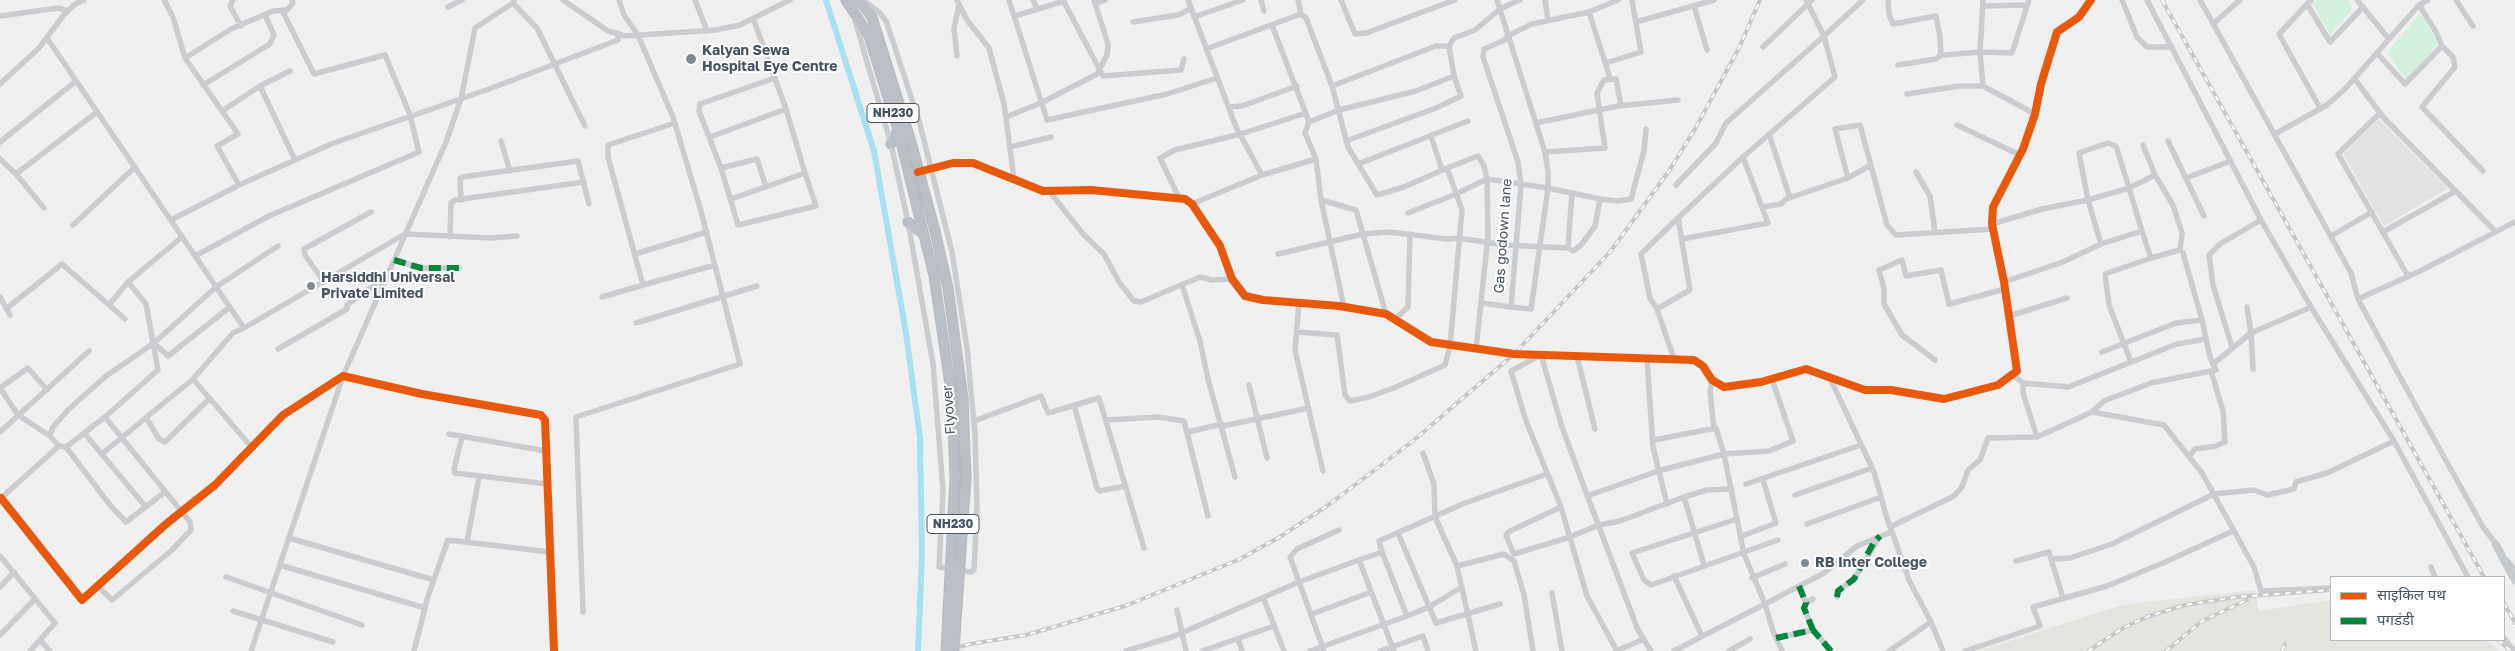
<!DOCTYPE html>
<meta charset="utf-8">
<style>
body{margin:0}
#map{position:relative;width:2515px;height:651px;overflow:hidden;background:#f1f0f0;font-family:"Golos Text","Noto Sans Devanagari",sans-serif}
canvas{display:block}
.legend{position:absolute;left:2330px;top:576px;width:175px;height:65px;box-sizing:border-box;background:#fff;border:1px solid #b5babf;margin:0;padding:6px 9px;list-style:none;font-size:15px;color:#47535e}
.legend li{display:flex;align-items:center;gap:10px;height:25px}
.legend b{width:25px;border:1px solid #b5babf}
</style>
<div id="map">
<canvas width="2515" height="651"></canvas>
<ul class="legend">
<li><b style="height:6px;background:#e8590c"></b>साइकिल पथ</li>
<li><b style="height:6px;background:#00873e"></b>पगडंडी</li>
</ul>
</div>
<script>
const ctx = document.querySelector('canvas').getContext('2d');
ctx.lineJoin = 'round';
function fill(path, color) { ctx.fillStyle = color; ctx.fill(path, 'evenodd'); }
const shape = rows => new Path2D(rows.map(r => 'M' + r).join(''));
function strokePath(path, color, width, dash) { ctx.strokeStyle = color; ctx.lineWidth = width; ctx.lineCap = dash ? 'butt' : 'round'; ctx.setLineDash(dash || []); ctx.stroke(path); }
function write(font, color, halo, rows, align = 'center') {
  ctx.font = font + ' "Golos Text",sans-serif'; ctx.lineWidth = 4; ctx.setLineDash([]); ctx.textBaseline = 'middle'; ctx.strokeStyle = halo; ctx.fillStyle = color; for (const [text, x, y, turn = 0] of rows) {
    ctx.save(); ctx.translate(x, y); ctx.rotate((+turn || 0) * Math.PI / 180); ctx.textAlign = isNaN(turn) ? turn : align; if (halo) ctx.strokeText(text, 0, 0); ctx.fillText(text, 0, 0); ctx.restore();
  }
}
fill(shape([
 [2255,590,2259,611,2331,600,2331,640,2485,640,2500,651,1978,651,2122,605]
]), '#e6e4de');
fill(shape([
 [2379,119,2448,188,2384,226,2343,154]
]), '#e3e1e2');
fill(shape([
 [2317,0,2348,0,2353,8,2330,35,2313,4],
 [2421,13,2438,44,2406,80,2387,53]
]), '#d4f1df');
strokePath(shape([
 [826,0,874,151,906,333,920,438,922,554,918,651]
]), '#a7e1f0', 6);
const highway = shape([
 [846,0,869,36,898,130,934,276,952,398],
 [859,0,872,17,911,142,935,231,948,288,963,398],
 [891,144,898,130],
 [908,222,922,233]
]);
strokePath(highway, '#b5bac0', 11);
strokePath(shape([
 [164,0,173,17,185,58,238,134,217,146,239,185],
 [233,0,230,6,241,26],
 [563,0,608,31,625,36,715,30,740,25,790,0],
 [695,0,707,31],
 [957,0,967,20,989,48,1004,104,1014,179],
 [1009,0,1047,120,1167,94,1217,78],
 [1033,0,1037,9],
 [1063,0,1103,76,1181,70,1184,59],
 [1188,0,1236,127,1262,175,1316,159,1321,200,1356,210,1386,314],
 [1261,0,1264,11],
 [1341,0,1355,34,1366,33,1455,0],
 [1497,0,1545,152,1548,172,1548,188,1531,309,1511,307],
 [1545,0,1548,20],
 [1888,0,1889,14,1893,24,1936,16,1940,37,1941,55,1944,55,1980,52,2012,53,2029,0],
 [1983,0,1980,52,1983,86,2035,114],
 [2122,0,2137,37,2147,47,2172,47],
 [2147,0,2261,220,2311,307,2394,441],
 [2200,0,2351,273,2358,299,2424,421,2483,527,2499,548],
 [2311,0,2279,34,2320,108],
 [2357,0,2389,39],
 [2456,0,2473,26],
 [513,3,537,28,585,126],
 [1095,4,1105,0],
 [2307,4,2330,42,2363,7],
 [2419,5,2436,32,2442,46,2453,57,2455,67,2422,107,2483,171],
 [1694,6,1707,50],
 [1983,6,2027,5],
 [448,7,462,0],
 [0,16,58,8,68,11],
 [1015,16,1064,1],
 [854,17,891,144,908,222,933,364,943,490,939,567,971,572,974,570,977,508,975,434,967,348,952,252,919,121,892,39,886,21,880,13,863,0],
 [1194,17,1243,0],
 [1133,22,1178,15,1190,9],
 [1636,22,1714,0],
 [2213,24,2240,0],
 [1272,25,1309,122,1305,133,1316,159],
 [47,38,244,328,405,234,491,238,517,236],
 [1763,47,1812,0],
 [1206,49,1301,14],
 [2377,53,2405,84,2442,46],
 [957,56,954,29,959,4],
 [185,58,231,29,273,11,287,10,293,3,292,0],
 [1606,63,1641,52,1632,0],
 [1898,65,1936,59,1941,55],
 [775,78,700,104,699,111,721,168,738,225,816,206,805,173],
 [1610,78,1589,12,1618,0],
 [2354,78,2383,117,2495,231],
 [0,84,39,48,63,16,75,4,84,0],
 [203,85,270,44,274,35,265,15],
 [260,86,295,160],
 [1332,86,1436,46,1449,46],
 [1907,94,1959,86,1983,86],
 [1229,107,1242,106,1297,86],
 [222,111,260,86,290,71],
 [2380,113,2338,154,2408,276],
 [1006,117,1041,103,1097,74,1107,55,1108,44,1094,0],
 [1309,122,1339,110,1416,91,1454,76],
 [1536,123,1618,106,1678,100],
 [1957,125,2020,155],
 [1769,134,1790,198],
 [2275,134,2327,105,2346,88,2419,5,2428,0],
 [1431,136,1442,170],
 [710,137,786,109],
 [501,141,510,171],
 [1346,141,1436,108,1461,96,1454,76,1449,46,1454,38,1475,30,1500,9,1520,0],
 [2168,141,2204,216],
 [0,142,76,81],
 [2108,143,2116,146,2129,188,2088,200,2079,153,2108,143],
 [2143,145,2155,175],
 [1010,147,1051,137],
 [1545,152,1605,148,1597,93,1604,80,1616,79,1621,105],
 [0,159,16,174,44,208],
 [1358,164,1468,121],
 [721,168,757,159,766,187],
 [918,172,953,163,973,163,1043,191,1091,190,1185,199,1192,204,1220,246,1232,279,1245,296,1263,300,1339,306,1386,314,1431,342,1514,354,1694,360,1703,366,1712,380,1724,387,1761,382,1806,369,1865,390,1891,390,1944,399,1998,385,2017,371,2004,282,1992,224,1993,207,2023,149,2035,114,2041,84,2057,32,2079,17,2091,0],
 [1916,172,1930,196,1935,232],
 [16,174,97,112],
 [1848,178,1835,129,1860,125,1887,225,1896,235,1993,229],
 [2186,178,2231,161],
 [1676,185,1716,143,1726,123,1824,36,1806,0],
 [1049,191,1084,235,1104,254,1119,282,1134,301,1141,302,1200,277,1212,280,1232,279],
 [1179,198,1160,158,1175,150,1241,134,1306,113],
 [731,199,805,173,786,109,753,18],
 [461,200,460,179,462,177,578,161,589,204],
 [1321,200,1344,307],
 [1192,204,1262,175],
 [1763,207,1781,204,1786,199,1848,178,1871,165],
 [1408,213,1456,194,1487,179,1484,166,1478,156,1447,168],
 [171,220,239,185,331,144,489,89,618,40,618,33],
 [1992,224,2042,209,2088,200,2101,244],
 [73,225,135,167],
 [2383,232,2456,191],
 [2331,236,2372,212],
 [450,237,451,203,455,200,584,182],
 [1682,239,1768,223,1743,157],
 [1568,248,1572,193],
 [2183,253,2202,320,2210,357,2216,370,2151,383,2104,401,2092,412,2164,425,2202,473,2254,567,2261,591,2331,588],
 [635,254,707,232],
 [1278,254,1363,234,1389,232,1447,239,1458,238,1505,245,1568,248,1573,251,1581,245,1595,226,1600,199],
 [195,256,269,216,419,152,410,115,385,55,314,74,282,10],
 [394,260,421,268,459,268],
 [324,282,305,255,304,249,371,212],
 [2004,282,2063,262,2101,244,2142,231,2129,188,2155,175,2173,205,2182,233,2180,250,2151,258,2142,231],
 [643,285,715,265],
 [1182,285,1200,341,1208,379,1235,477],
 [216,287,278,246],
 [0,297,10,315],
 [602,297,643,285,608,157,608,145,675,123],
 [2358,299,2418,272,2515,222],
 [1299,303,1295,350,1323,471],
 [1481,303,1511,307,1521,185,1518,162,1483,57,1484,49,1505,40,1507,36,1532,24,1589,12],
 [109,305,128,282,182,237],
 [2247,307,2251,333,2253,369],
 [6,309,62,264,125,319],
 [1657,309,1650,298,1641,254,1678,218],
 [2009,316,2067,298],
 [1395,319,1408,307,1410,234],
 [636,323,757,286],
 [1297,332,1337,335,1345,395,1350,401,1369,397,1396,387,1445,365,1450,346,1462,210,1447,168,1404,187,1377,195,1348,147,1332,86,1306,18,1301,14,1298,0],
 [154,343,168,356,230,307],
 [2232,347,2213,285,2209,255,2220,244,2261,220],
 [278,349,347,309,347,305,383,279],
 [1476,349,1488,236,1487,179,1548,188,1600,199,1618,201,1631,199,1644,151,1646,129],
 [2102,352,2176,323,2202,320],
 [1577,356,1595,429],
 [1647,358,1653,447,1667,504],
 [1674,359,1657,309,1690,290,1678,218,1743,157,1835,77,1824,36,1863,0],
 [1935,360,1902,335,1884,304,1884,289,1879,270,1902,260,1906,276,1941,270,1949,304,2005,289],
 [2131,362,2109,305,2105,274,2151,258],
 [2213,364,2251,333,2311,307],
 [2013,375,2023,383,2068,387,2177,344,2206,339],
 [1830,378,1874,472,1886,515,1909,580,1931,622,1943,651],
 [193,379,248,443],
 [1772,379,1793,441,1769,451,1724,454,1744,554,1765,604,1824,573,1857,546,1891,532],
 [1712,380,1710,392,1714,429],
 [2023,383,2023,393,2037,437],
 [1249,385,1267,458],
 [0,388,18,415,50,436,59,446,66,447,110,505,126,522,165,492],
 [0,388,28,368,47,390],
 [1074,405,1097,488,1100,491,1125,486],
 [105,417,158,370,146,304,128,282],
 [147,419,159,439,165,442,210,398],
 [1106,420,1158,417,1184,421,1208,516],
 [974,421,1041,396,1048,413,1099,398,1144,548],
 [1223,426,1304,409],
 [0,432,89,351],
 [1188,432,1222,424],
 [85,434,145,506],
 [449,434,546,451],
 [50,436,53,427,69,409,106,376,154,343,216,287],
 [462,437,454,469,455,473,547,484],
 [66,447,105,417,190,522,191,530,172,550,112,600,98,586],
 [103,453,193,379,233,333,244,328],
 [1423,453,1434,484,1435,517,1457,566,1476,651],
 [2189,456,2195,449,2216,446,2225,442,2223,411,2211,371],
 [1746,484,1861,445],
 [1795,495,1872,468],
 [1587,496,1658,471,1724,454,1716,428,1654,440],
 [1684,497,1704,565],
 [1,498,82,600,166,524,215,485,283,415,343,376,422,394,541,415,545,420,554,651],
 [0,499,59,446],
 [1561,507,1508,532,1506,536,1514,554,1567,538,1599,525,1620,521,1684,497,1707,490,1732,489],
 [1737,519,1632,553,1644,580,1651,585,1778,540],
 [1807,524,1881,497],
 [1890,527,1954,496,1962,487,1968,470,1980,460,1988,438,2037,437,2092,412],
 [1398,533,1436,623,1500,604],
 [1742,536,1776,523,1763,480],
 [289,538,434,580],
 [467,542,479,477],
 [1382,552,1407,616],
 [0,556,55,623,30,651],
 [2053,559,2070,558,2112,544,2214,494,2254,490,2267,495,2294,489,2296,482,2327,473,2394,441,2468,577],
 [1359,560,1382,552,1379,541,1465,503,1547,474],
 [2507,560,2515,571],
 [2016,561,2049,552,2063,598],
 [280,565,425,608],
 [1457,566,1504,554,1514,561,1524,595,1533,651],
 [2431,567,2435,577],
 [1674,576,1702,636],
 [226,577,362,625],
 [1752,578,1785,564],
 [1799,586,1806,603,1804,608,1813,630],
 [0,587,14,572],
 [1552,593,1562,651],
 [1263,597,1284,651],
 [1837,597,1838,591,1854,579,1879,538],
 [1806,603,1813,599],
 [1177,610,1186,651],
 [233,611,333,642],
 [583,612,576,417,740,364,701,211,673,117,638,35,624,15,619,0],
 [1312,614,1371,592],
 [0,635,35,599],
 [1776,638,1813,630,1831,651],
 [2504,638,2514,651],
 [1238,639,1242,651],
 [40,640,50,651],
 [251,651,343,376,446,142,461,99,475,28,513,3,514,0],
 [414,651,428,596,448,540,550,552],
 [1126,651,1172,637,1299,582,1359,560,1394,651],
 [1202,651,1274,626],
 [1310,651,1407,616,1429,607,1462,587],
 [1324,651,1290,557,1297,549,1339,530],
 [1380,651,1423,636,1428,651],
 [1616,651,1644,639],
 [1617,651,1587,596,1561,507,1526,421,1511,371,1541,355,1562,427,1584,487,1638,630,1651,651],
 [1674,651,1765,604,1773,631,1782,651],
 [1729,651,1750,639],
 [1889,651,1931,622],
 [1965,651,2040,626,2033,607,2107,586,2163,563,2233,531]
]), '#cacccf', 5.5);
strokePath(shape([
 [2496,545,2515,580]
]), '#c6cacd', 8);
strokePath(highway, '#bbc0c6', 9);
const rail = shape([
 [2162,0,2484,577],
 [2504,603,2515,623],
 [2498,640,2511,651],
 [944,651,970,644,1026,635,1125,606,1238,560,1278,538,1327,506,1413,441,1514,354,1610,252,1669,171,1695,129,1739,48,1760,0],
 [2088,651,2123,628,2149,616,2185,605,2236,597,2331,590],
 [2166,651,2202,621,2247,600],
 [2282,651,2285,644]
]);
strokePath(rail, '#c5c7c9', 4);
strokePath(rail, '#fff', 2, [5.5]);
const highwayBridge = shape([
 [946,651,955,478,952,398],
 [954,651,966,478,963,398]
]);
strokePath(highwayBridge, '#b5bac0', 11, []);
strokePath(highwayBridge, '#bbc0c6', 9);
strokePath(shape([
 [394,260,421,268,459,268],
 [1799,586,1806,603,1804,608,1813,630],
 [1837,597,1838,591,1854,579,1874,542,1880,536],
 [1776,638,1813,630,1831,651]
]), '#00873e', 6, [12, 6]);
strokePath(shape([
 [918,172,953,163,973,163,1043,191,1091,190,1185,199,1192,204,1220,246,1232,279,1245,296,1263,300,1339,306,1386,314,1431,342,1514,354,1694,360,1703,366,1712,380,1724,387,1761,382,1806,369,1865,390,1891,390,1944,399,1998,385,2017,371,2004,282,1992,224,1993,207,2023,149,2035,114,2041,84,2057,32,2079,17,2091,0],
 [1,498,82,600,166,524,215,485,283,415,343,376,422,394,541,415,545,420,554,651]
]), '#e8590c', 8);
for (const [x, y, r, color] of [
 [691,59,6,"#828a91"],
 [311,286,5,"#828a91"],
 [1805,563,5,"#828a91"]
]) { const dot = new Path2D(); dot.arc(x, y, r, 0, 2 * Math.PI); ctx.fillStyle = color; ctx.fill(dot); strokePath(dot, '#fff', 2); }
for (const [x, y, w] of [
 [893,113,52],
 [953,524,52]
]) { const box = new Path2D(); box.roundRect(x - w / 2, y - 9.5, w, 19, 4); ctx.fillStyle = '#fff'; ctx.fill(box); strokePath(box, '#47535e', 1); }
write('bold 12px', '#47535e', null, [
 ["NH230",893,113],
 ["NH230",953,524]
]);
write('bold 14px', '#47535e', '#fff', [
 ["Kalyan Sewa",702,51],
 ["Hospital Eye Centre",702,67],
 ["Harsiddhi Universal",321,278],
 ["Private Limited",321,294],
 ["RB Inter College",1815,563]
], 'left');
write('14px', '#47535e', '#fff', [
 ["Gas godown lane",1503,236,-86],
 ["Flyover",949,410,-94]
]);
</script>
